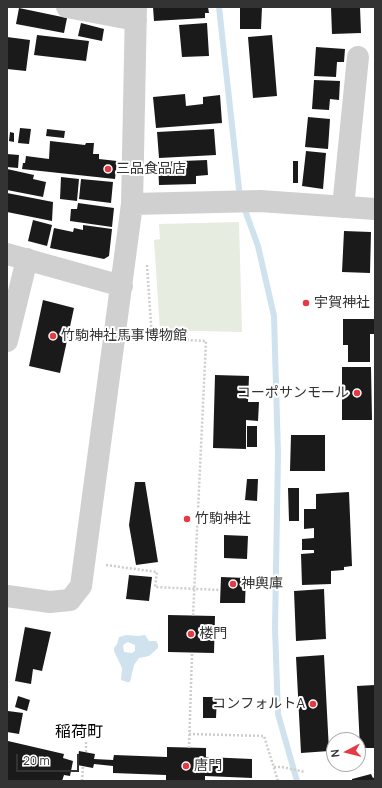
<!DOCTYPE html>
<meta charset="utf-8">
<style>
body{margin:0}
#map{position:relative;width:382px;height:788px;overflow:hidden;background:#fff;font-family:Manrope,sans-serif}
canvas{display:block}
.frame{position:absolute;inset:0;border:8px solid #333;pointer-events:none}
.north{position:absolute;left:326px;top:732px;width:40px;height:40px;box-sizing:border-box;background:#fff;border:1px solid #adadad;border-radius:50%;rotate:263deg;font-size:11px;font-weight:700;line-height:16px;text-align:center;color:#333}
.north::after{content:'';display:block;margin:auto;width:14px;height:18px;background:#e63946;clip-path:polygon(50% 0,100% 100%,50% 72%,0 100%)}
.scale{position:absolute;left:16px;top:754px;width:63px;height:18px;box-sizing:border-box;border:2px solid #333;border-top:0;padding-left:5px;font-size:12px;line-height:14px;white-space:nowrap;color:#333;-webkit-text-stroke:3px #fff;paint-order:stroke}
</style>
<div id="map">
<canvas width="382" height="788"></canvas>
<div class="frame"></div>
<div class="north">N</div>
<div class="scale">20 m</div>
</div>
<script>
const ctx = document.querySelector('canvas').getContext('2d');
ctx.lineJoin = 'round';
function fill(path, color) { ctx.fillStyle = color; ctx.fill(path, 'evenodd'); }
const shape = rows => new Path2D(rows.map(r => 'M' + r).join(''));
function strokePath(path, color, width, dash) { ctx.strokeStyle = color; ctx.lineWidth = width; ctx.lineCap = dash ? 'butt' : 'round'; ctx.setLineDash(dash || []); ctx.stroke(path); }
function write(font, color, halo, rows, align = 'center') {
  ctx.font = font + ' Manrope,"Noto Sans JP",sans-serif'; ctx.lineWidth = 4; ctx.setLineDash([]); ctx.textBaseline = 'middle'; ctx.strokeStyle = halo; ctx.fillStyle = color; for (const [text, x, y, turn = 0] of rows) {
    ctx.save(); ctx.translate(x, y); ctx.rotate((+turn || 0) * Math.PI / 180); ctx.textAlign = isNaN(turn) ? turn : align; if (halo) ctx.strokeText(text, 0, 0); ctx.fillText(text, 0, 0); ctx.restore();
  }
}
fill(shape([
 [239,222,242,332,160,330,154,240,160,239,159,224]
]), '#e6ecdf');
fill(shape([
 [126,635,138,636,145,635,149,641,156,641,158,644,158,648,149,656,139,658,134,665,130,682,127,682,121,680,122,668,114,651,114,648,117,644,119,637],
 [128,642,135,645,135,651,132,653,124,652,123,645]
]), '#cfe2ee');
strokePath(shape([
 [219,7,239,189],
 [246,213,258,246,274,316,278,454,275,628,278,714,297,781]
]), '#cfe2ee', 6);
fill(shape([
 [153,7,208,7,209,13,205,13,205,18,154,21],
 [240,7,262,7,261,29,240,29],
 [331,7,360,7,361,33,332,34],
 [19,8,67,18,64,33,16,24],
 [81,23,104,29,102,41,78,36],
 [207,23,209,56,182,57,179,25],
 [37,35,89,41,86,61,34,55],
 [272,35,277,96,253,98,248,37],
 [7,37,30,40,26,71,7,69],
 [316,47,345,49,344,62,337,62,336,77,314,76],
 [314,80,340,81,339,100,330,99,329,110,312,109],
 [185,94,186,106,203,104,203,97,220,95,222,123,156,128,153,97],
 [308,117,330,119,328,149,305,147],
 [20,128,31,129,29,144,18,143],
 [47,129,65,131,64,138,46,136],
 [214,129,216,155,159,158,157,132],
 [10,132,14,133,14,142,9,141],
 [50,141,85,145,86,143,94,143,93,154,99,154,99,159,117,161,115,179,22,169,23,163,25,163,26,156,49,159],
 [306,151,326,153,323,189,302,186],
 [7,154,19,155,18,168,7,167],
 [207,160,208,175,196,176,196,184,159,185,158,162],
 [293,161,298,161,298,183,293,183],
 [7,169,34,175,33,179,46,182,43,197,7,190],
 [61,177,79,179,77,201,60,199],
 [81,179,113,182,111,203,79,199],
 [7,193,53,202,52,221,7,212],
 [78,203,114,208,112,227,70,221,71,209,77,209],
 [33,220,52,225,47,246,28,241],
 [83,225,112,229,109,256,104,259,50,248,54,228,73,232,74,228,83,230],
 [344,231,371,232,370,273,342,272],
 [43,300,74,308,60,373,29,366],
 [303,300,308,300,309,306,303,306],
 [343,319,375,319,375,334,370,334,370,362,348,362,348,345,343,345],
 [342,367,371,367,372,420,342,420],
 [215,375,249,376,248,402,259,402,258,421,246,420,246,449,213,448],
 [247,426,257,426,257,447,247,447],
 [291,435,325,435,325,471,290,471],
 [247,479,258,479,257,501,245,500],
 [135,482,145,482,158,562,136,565,129,525],
 [288,488,299,488,299,521,289,521],
 [349,492,352,566,344,567,344,570,331,571,331,584,302,585,301,554,314,553,314,550,302,550,302,539,314,538,314,528,304,529,304,509,316,509,316,494],
 [224,535,248,536,247,559,224,558],
 [129,575,152,577,149,601,126,599],
 [221,577,246,578,245,603,220,603],
 [324,589,326,639,296,641,294,591],
 [168,615,215,616,214,653,168,652],
 [25,627,51,632,42,671,33,669,31,684,15,681],
 [324,655,329,751,301,753,296,657],
 [375,685,375,748,360,748,357,686],
 [18,696,30,700,27,711,15,707],
 [203,697,217,697,216,718,203,718],
 [8,711,23,713,19,734,7,732],
 [8,741,64,754,63,758,73,761,70,776,64,775,62,781,7,781],
 [167,747,206,748,206,757,252,759,252,778,205,776,205,781,166,781,166,775,113,773,113,766,94,764,93,768,77,765,79,751,95,754,94,759,113,760,114,755,167,757],
 [371,774,373,778,375,777,375,781,352,781,352,779]
]), '#1a1a1a');
strokePath(shape([
 [147,265,152,338,206,341,193,616],
 [106,565,157,572,155,587,220,590],
 [189,734,264,736,278,781],
 [189,748,192,653],
 [86,752,86,740],
 [274,767,282,767,305,772],
 [82,781,83,766]
]), '#cdcdcd', 2.5, [2, 2]);
strokePath(shape([
 [67,7,136,20],
 [132,204,260,201,375,209],
 [343,207,358,57],
 [7,254,122,286],
 [7,341,27,259],
 [7,596,50,602,70,600,81,586,132,204,136,7]
]), '#d0d0d0', 22);
for (const [x, y, r, color] of [
 [108,169,4,"#e63946"],
 [306,303,4,"#e63946"],
 [53,336,4,"#e63946"],
 [357,393,4,"#e63946"],
 [187,519,4,"#e63946"],
 [233,584,4,"#e63946"],
 [191,634,4,"#e63946"],
 [313,704,4,"#e63946"],
 [186,766,4,"#e63946"]
]) { const dot = new Path2D(); dot.arc(x, y, r, 0, 2 * Math.PI); ctx.fillStyle = color; ctx.fill(dot); strokePath(dot, '#fff', 1.5); }
write('14px', '#333', '#fff', [
 ["三品食品店",116,169],
 ["宇賀神社",314,303],
 ["竹駒神社馬事博物館",61,336],
 ["コーポサンモール",349,393,"right"],
 ["竹駒神社",195,519],
 ["神輿庫",241,584],
 ["楼門",199,634],
 ["コンフォルトA",305,704,"right"],
 ["唐門",194,766]
], 'left');
write('16px', '#000', '#fff', [
 ["稲荷町",79,733]
]);
</script>
